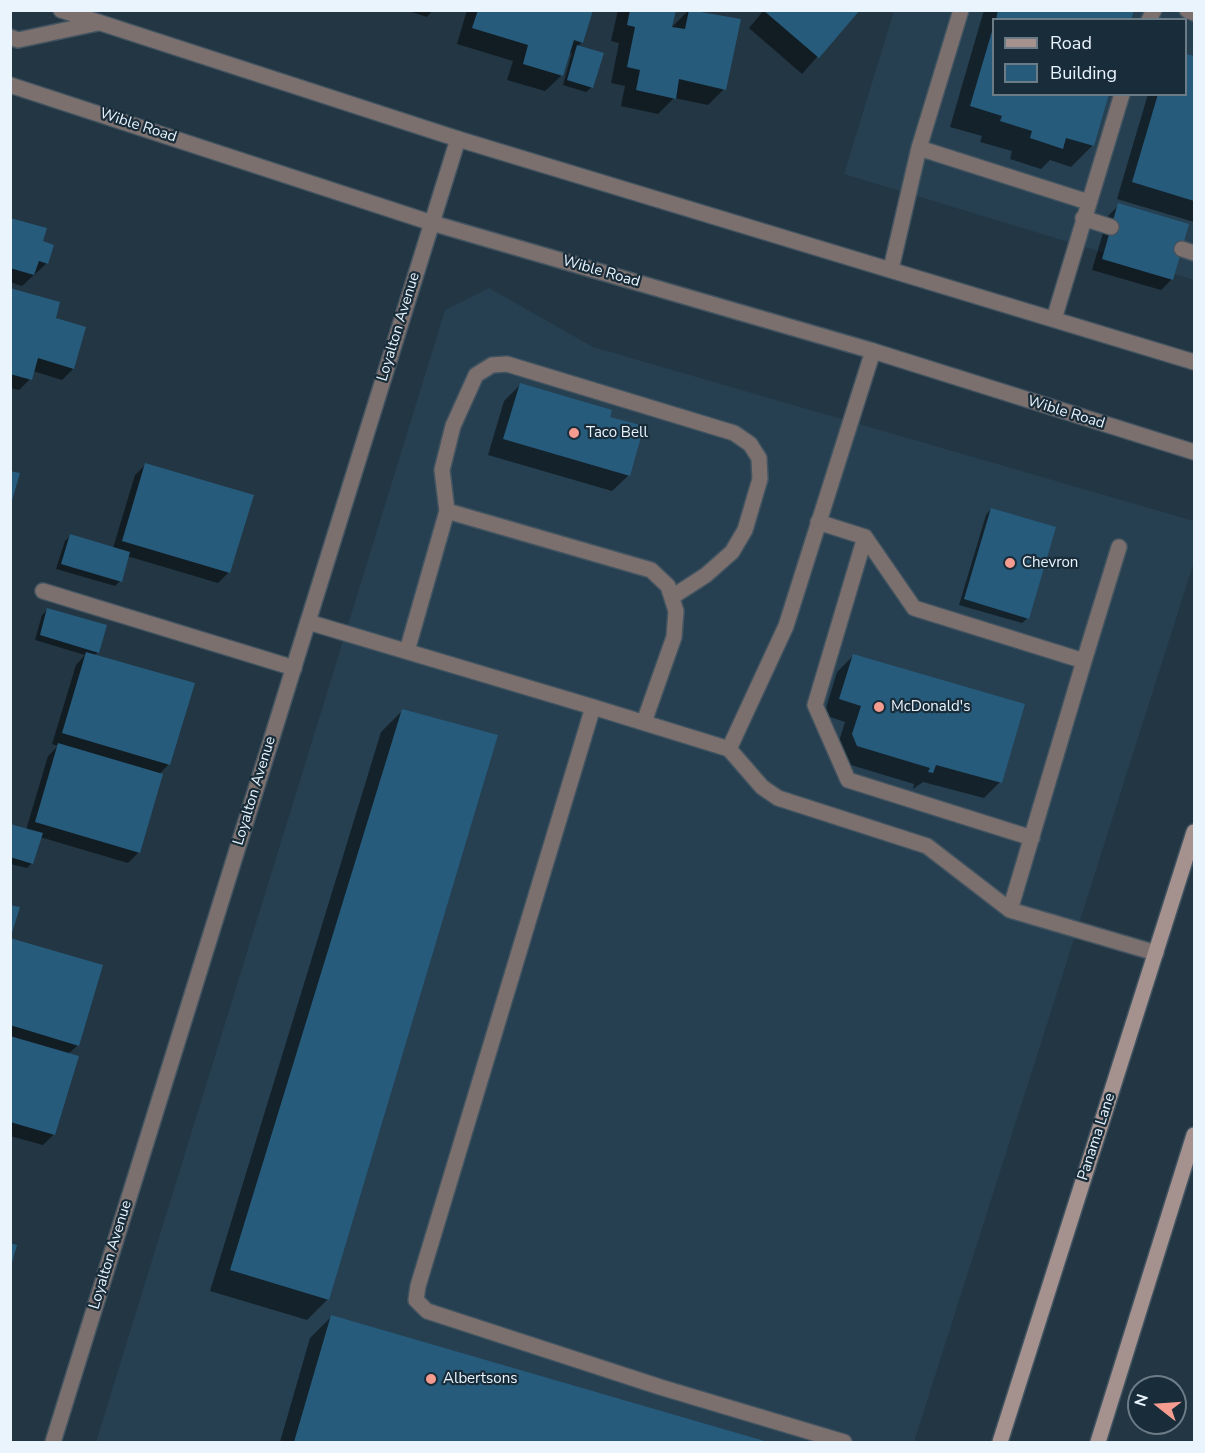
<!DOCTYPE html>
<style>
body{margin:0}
#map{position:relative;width:1205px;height:1453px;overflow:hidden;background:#233643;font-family:"Nunito Sans",sans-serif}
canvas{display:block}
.frame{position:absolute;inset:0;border:12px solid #e9f4fd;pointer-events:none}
.legend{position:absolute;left:992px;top:18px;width:195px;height:78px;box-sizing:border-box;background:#192c39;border:2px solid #6c7c87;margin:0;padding:8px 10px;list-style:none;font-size:18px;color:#e9f4fd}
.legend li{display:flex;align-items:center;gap:12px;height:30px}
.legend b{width:30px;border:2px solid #6c7c87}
.north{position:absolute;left:1127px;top:1375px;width:60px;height:60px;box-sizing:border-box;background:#192c39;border:2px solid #6c7c87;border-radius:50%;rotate:287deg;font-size:16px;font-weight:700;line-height:24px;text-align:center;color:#e9f4fd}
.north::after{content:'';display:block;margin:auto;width:21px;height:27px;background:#f59c90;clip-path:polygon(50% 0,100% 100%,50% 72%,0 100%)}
</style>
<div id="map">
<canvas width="1205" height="1453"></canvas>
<div class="frame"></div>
<ul class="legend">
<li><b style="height:8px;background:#a5928f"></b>Road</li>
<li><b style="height:16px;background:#265b7c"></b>Building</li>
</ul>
<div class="north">N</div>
</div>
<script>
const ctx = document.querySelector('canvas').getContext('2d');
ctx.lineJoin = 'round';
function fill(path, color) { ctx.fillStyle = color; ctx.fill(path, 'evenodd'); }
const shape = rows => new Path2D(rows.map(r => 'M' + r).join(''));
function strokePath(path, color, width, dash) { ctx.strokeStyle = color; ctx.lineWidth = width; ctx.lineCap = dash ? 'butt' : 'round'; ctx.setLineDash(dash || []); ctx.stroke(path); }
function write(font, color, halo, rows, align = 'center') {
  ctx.font = font + ' "Nunito Sans",sans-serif'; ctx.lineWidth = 4.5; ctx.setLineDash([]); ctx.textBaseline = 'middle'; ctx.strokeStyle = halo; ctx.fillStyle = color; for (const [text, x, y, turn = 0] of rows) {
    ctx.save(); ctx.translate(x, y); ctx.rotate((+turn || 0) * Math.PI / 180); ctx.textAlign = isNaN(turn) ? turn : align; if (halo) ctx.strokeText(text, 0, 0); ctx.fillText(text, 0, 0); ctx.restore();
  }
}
fill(shape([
 [894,11,1194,11,1194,280,844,174],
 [994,20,1186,20,1186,94,994,94],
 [489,288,593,347,1194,521,1194,562,914,1442,96,1442,445,310]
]), '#264051');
fill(shape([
 [405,10,433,10,427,17],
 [467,10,591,10,582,42,577,47,592,87,586,92,563,85,572,52,568,56,562,75,545,91,507,80,513,61,457,44],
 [618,10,674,10,670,29,689,10,739,20,724,89,708,105,674,98,658,114,621,106,625,86,611,83,619,43,611,41],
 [764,10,858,10,802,74,749,28],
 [984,10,1132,10,1130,20,994,20,994,94,1107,94,1092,146,1071,167,1050,160,1041,169,1010,159,1012,151,980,142,982,136,950,127],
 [1186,55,1194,58,1194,222,1117,199,1148,94,1186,94],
 [1119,205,1172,279,1161,290,1092,270,1108,216],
 [10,219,41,242,47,263,22,286,10,282],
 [10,289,73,369,62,380,33,371,30,379,19,390,10,388],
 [520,385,609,418,629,475,612,491,488,455,504,401],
 [146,464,229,572,218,583,127,556,120,581,115,586,56,569,65,541,70,536,113,548,135,475],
 [991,509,1028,618,1022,623,959,605,986,515],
 [48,609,98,652,94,656,169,764,159,774,139,852,128,863,40,837,32,863,27,868,10,864,10,825,26,830,48,756,58,746,52,744,76,665,85,655,35,640,42,615],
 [853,656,1023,705,1000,782,984,798,923,782,913,789,914,784,841,762,836,751,845,722,824,715,837,672],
 [402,711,328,1299,307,1320,210,1291,381,732],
 [10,940,78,1045,68,1054,54,1134,43,1145,10,1136],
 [331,1317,764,1442,280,1442,310,1338]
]), '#0007');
fill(shape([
 [478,10,593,10,583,43,574,40,563,76,523,64,528,45,472,28],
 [630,10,676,10,672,27,685,29,689,10,741,19,726,90,679,79,676,99,636,90,640,70,627,67,635,27,627,25],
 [763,10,860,10,819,58],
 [998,10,1134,10,1131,20,996,20],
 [993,28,994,94,1109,94,1094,146,1066,138,1063,149,1030,138,1032,131,1000,121,1002,116,970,106],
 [577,45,604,53,593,88,567,80],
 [1186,54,1194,56,1194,201,1132,182,1158,94,1186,94],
 [1118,203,1189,224,1173,280,1102,259],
 [10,218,47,228,43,241,54,245,48,264,39,261,34,275,10,268],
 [10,288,60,302,56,318,86,327,74,369,38,358,32,380,10,374],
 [520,383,612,410,610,417,644,426,630,476,503,439],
 [145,463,254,495,230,573,122,541],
 [10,471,20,473,11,504,10,504],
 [991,508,1056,527,1029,619,964,599],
 [70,534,130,552,122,582,61,564],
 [47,608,107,625,99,653,40,635],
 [86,652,195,683,170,765,62,733],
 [853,654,1025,704,1002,783,936,765,933,773,928,772,930,768,857,746,852,734,861,706,839,699],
 [402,709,498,735,329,1300,230,1270],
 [58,743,163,774,140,853,35,822],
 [10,824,43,833,33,864,10,857],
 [10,905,20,907,11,936,10,936],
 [10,938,103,965,79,1046,10,1025],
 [10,1036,79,1056,55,1135,10,1122],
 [10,1243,17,1245,11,1266,10,1266],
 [331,1315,768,1442,294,1442]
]), '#265b7c');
const service = shape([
 [1187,10,1194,13],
 [1149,20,1154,10],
 [919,148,1088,202],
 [1083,218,1111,227],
 [1182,249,1194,253],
 [891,269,919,148,961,10],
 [1054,319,1122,94],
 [447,511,442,470,453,426,476,375,492,365,507,364,734,433,750,444,759,458,760,479,745,530,732,552,706,575,672,597],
 [818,522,865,537,914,608,1084,661,1010,910],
 [865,537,815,705,848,780,1032,838],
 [43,591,294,668],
 [308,622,593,707],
 [407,651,447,511,651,570,668,586,676,611,674,637,644,722],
 [1084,661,1119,547],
 [729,749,762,787,778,798,927,846,1010,910,1156,953],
 [844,1442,660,1387,427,1311,416,1300,418,1286,593,707,729,749,786,626,873,351]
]);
const minor = shape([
 [53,1442,458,139]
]);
const tertiary = shape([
 [61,10,458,139,1194,362],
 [10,37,18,40,98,23],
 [10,85,432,223,873,351,1194,452]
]);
const secondary = shape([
 [1000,1442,1194,832],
 [1098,1442,1194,1135]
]);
strokePath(service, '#435461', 18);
strokePath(minor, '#435461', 18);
strokePath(tertiary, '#435461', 18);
strokePath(secondary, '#435461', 18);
strokePath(service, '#7c706e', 15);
strokePath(minor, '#7c706e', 15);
strokePath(tertiary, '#7c706e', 15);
strokePath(secondary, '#a5928f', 15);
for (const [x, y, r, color] of [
 [574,433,6,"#f59c90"],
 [1010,563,6,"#f59c90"],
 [879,707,6,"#f59c90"],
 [431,1379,6,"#f59c90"]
]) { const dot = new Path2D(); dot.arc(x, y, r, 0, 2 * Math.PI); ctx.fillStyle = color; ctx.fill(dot); strokePath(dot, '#192c39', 2); }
write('15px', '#e9f4fd', '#192c39', [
 ["Wible Road",138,126,18],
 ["Wible Road",601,272,16],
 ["Loyalton Avenue",399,327,-73],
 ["Wible Road",1066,413,17],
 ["Loyalton Avenue",255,791,-73],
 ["Panama Lane",1097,1137,-72],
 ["Loyalton Avenue",111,1255,-73]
]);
write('15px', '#e9f4fd', '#192c39', [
 ["Taco Bell",586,433],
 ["Chevron",1022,563],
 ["McDonald's",891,707],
 ["Albertsons",443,1379]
], 'left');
</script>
